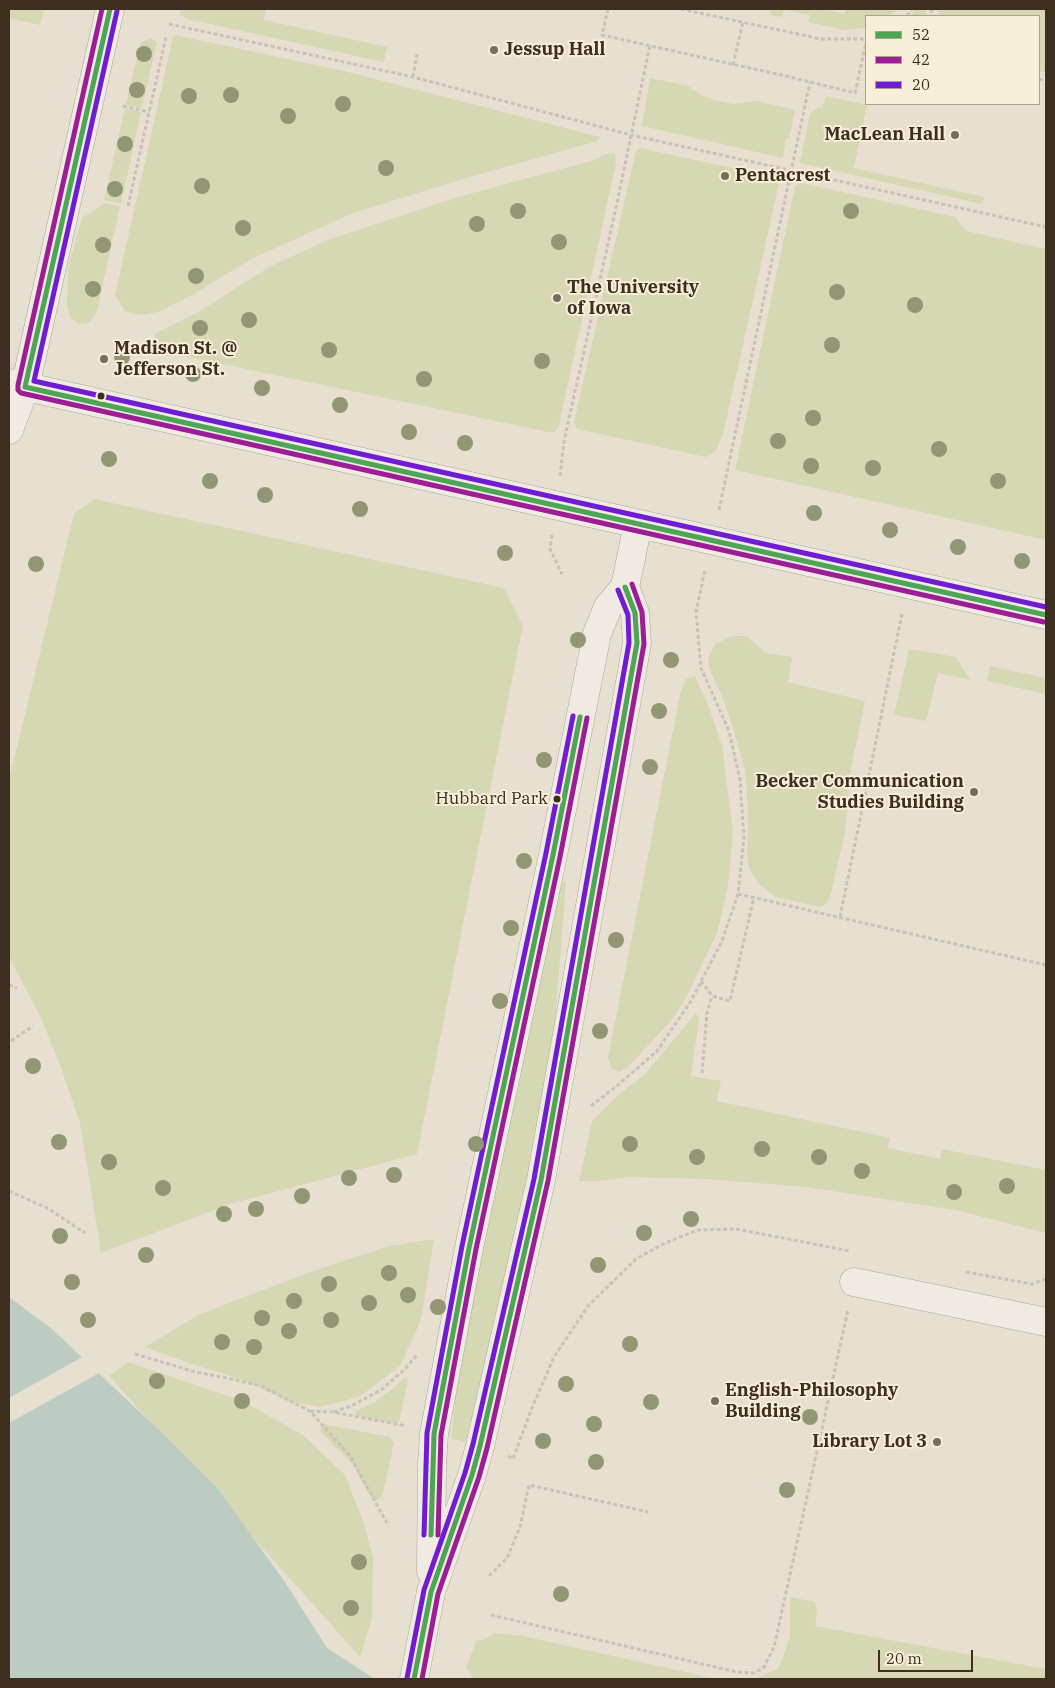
<!DOCTYPE html>
<style>
body{margin:0}
#map{position:relative;width:1055px;height:1688px;overflow:hidden;background:#e7e0d1;font-family:"IBM Plex Serif",serif}
canvas{display:block}
.frame{position:absolute;inset:0;border:10px solid #3d2e20;pointer-events:none}
.legend{position:absolute;left:865px;top:15px;width:175px;height:90px;box-sizing:border-box;background:#f7eed8;border:1px solid #ada18e;margin:0;padding:6px 9px;list-style:none;font-size:15px;color:#3d2e20}
.legend li{display:flex;align-items:center;gap:10px;height:25px}
.legend b{width:25px;border:1px solid #ada18e}
.scale{position:absolute;left:878px;top:1650px;width:95px;height:22px;box-sizing:border-box;border:2px solid #3d2e20;border-top:0;padding-left:6px;font-size:15px;line-height:18px;white-space:nowrap;color:#3d2e20;-webkit-text-stroke:4px #f7eed8;paint-order:stroke}
</style>
<div id="map">
<canvas width="1055" height="1688"></canvas>
<div class="frame"></div>
<ul class="legend">
<li><b style="height:6px;background:#4da555"></b>52</li>
<li><b style="height:6px;background:#9d1d96"></b>42</li>
<li><b style="height:6px;background:#6f1cd3"></b>20</li>
</ul>
<div class="scale">20 m</div>
</div>
<script>
const ctx = document.querySelector('canvas').getContext('2d');
ctx.lineJoin = 'round';
function fill(path, color) { ctx.fillStyle = color; ctx.fill(path, 'evenodd'); }
const shape = rows => new Path2D(rows.map(r => 'M' + r).join(''));
function strokePath(path, color, width, dash) { ctx.strokeStyle = color; ctx.lineWidth = width; ctx.lineCap = dash ? 'butt' : 'round'; ctx.setLineDash(dash || []); ctx.stroke(path); }
function write(font, color, halo, rows, align = 'center') {
  ctx.font = font + ' "IBM Plex Serif",serif'; ctx.lineWidth = 4; ctx.setLineDash([]); ctx.textBaseline = 'middle'; ctx.strokeStyle = halo; ctx.fillStyle = color; for (const [text, x, y, turn = 0] of rows) {
    ctx.save(); ctx.translate(x, y); ctx.rotate((+turn || 0) * Math.PI / 180); ctx.textAlign = isNaN(turn) ? turn : align; if (halo) ctx.strokeText(text, 0, 0); ctx.fillText(text, 0, 0); ctx.restore();
  }
}
fill(shape([
 [9,9,44,9,40,25,9,18],
 [180,9,266,9,264,20,387,47,384,62,187,19,180,14],
 [771,9,823,9,844,14,846,9,899,9,889,16,866,16,866,28,844,30,808,22,810,15,784,10,782,17,770,15],
 [916,9,926,9,927,16,911,16],
 [937,9,1046,9,1046,72,1039,71,1039,16,940,16],
 [175,35,344,71,600,137,598,141,473,176,353,213,251,259,189,297,158,312,141,315,126,312,115,295,173,37],
 [150,38,157,42,142,108,126,105,138,51,142,42],
 [650,78,688,86,701,95,717,101,734,104,757,101,795,110,789,139,786,139,783,158,642,126],
 [826,96,867,105,854,168,984,197,982,204,800,163,810,114,819,107,822,108],
 [125,108,141,112,121,204,104,200],
 [640,148,774,177,779,184,723,434,716,451,706,457,577,429,574,422,636,151],
 [609,153,615,154,616,163,558,429,553,433,160,351,154,334,197,313,271,266,330,239,458,197,591,161],
 [802,183,955,217,966,231,1046,249,1046,540,735,470,794,191,795,186],
 [105,203,120,206,97,311,92,320,88,323,80,324,70,318,67,305,68,273,70,261,82,218],
 [94,499,504,588,523,625,417,1154,230,1204,101,1253,80,1123,60,1065,41,1018,9,957,9,779,74,514],
 [732,636,747,636,760,648,764,653,792,657,788,682,865,701,851,769,845,833,830,897,826,904,820,907,776,897,759,884,749,869,747,853,748,808,745,771,733,728,723,699,710,670,708,658,715,644],
 [909,649,956,657,970,680,938,673,926,721,894,715],
 [990,666,1046,678,1046,694,987,681],
 [695,676,710,710,722,746,733,831,728,887,717,933,686,998,671,1021,627,1068,619,1072,611,1069,608,1057,681,690,686,679],
 [563,880,566,883,554,1035,518,1226,493,1349,465,1442,451,1439,457,1382,523,1034],
 [696,1013,699,1020,691,1076,721,1081,717,1101,890,1138,888,1148,940,1159,942,1149,1046,1170,1046,1233,955,1210,806,1187,706,1179,630,1177,601,1181,579,1181,592,1121,617,1096,645,1074],
 [434,1239,422,1314,418,1327,400,1366,359,1397,319,1407,288,1401,248,1382,192,1364,145,1347,200,1314,313,1271,389,1246],
 [128,1362,240,1400,303,1435,345,1475,363,1521,373,1557,372,1618,360,1657,109,1376],
 [406,1378,408,1380,399,1422,393,1423,356,1415,356,1411,375,1402,390,1391,403,1379],
 [324,1424,390,1437,394,1443,382,1497,376,1501,370,1496,353,1465,321,1432,320,1428],
 [790,1597,815,1602,817,1612,815,1626,1046,1669,1046,1679,755,1679,779,1668,790,1637],
 [495,1633,523,1636,717,1679,471,1679,472,1675,466,1667,477,1640,482,1640]
]), '#d6d7b3');
fill(shape([
 [9,1297,52,1329,164,1435,218,1489,285,1582,327,1648,375,1679,9,1679]
]), '#bcccc2');
fill(shape([
 [84,1356,101,1372,9,1423,9,1398]
]), '#e7e0d1');
const minor = shape([
 [9,383,1046,615],
 [9,430,25,387,110,9],
 [854,1282,1046,1322],
 [431,1571,432,1464,434,1434,469,1248,553,855,597,634,608,607,625,587,638,524],
 [414,1679,431,1592,472,1475,480,1446,541,1180,637,643,635,613,625,587]
]);
strokePath(minor, '#ada599', 29);
strokePath(shape([
 [608,9,602,35,790,77,855,93,866,42],
 [681,9,821,39,866,39],
 [931,9,933,16],
 [172,10,172,9],
 [907,16,912,9],
 [169,24,413,77,631,135,1046,227],
 [733,65,743,22],
 [413,77,417,54],
 [1039,79,1046,81],
 [123,106,149,112],
 [128,206,166,37],
 [560,476,564,441,617,203,650,45],
 [719,510,810,82],
 [552,535,550,549,562,574],
 [738,894,1046,965],
 [840,917,902,614],
 [701,981,712,996,730,1001,754,897],
 [9,985,17,988],
 [11,1041,33,1026],
 [702,1073,707,1013,712,996],
 [591,1106,618,1085,657,1051,691,1001,722,941,738,894,744,838,740,780,729,731,701,668,696,612,705,570],
 [9,1191,49,1209,85,1233],
 [966,1272,1032,1284,1046,1279],
 [135,1354,192,1371,236,1380,261,1386,310,1411,350,1456,387,1523],
 [310,1411,333,1412,406,1426],
 [334,1412,351,1406,381,1390,404,1370,417,1355],
 [508,1456,513,1459,531,1410,554,1357,588,1306,636,1259,665,1243,698,1230,736,1229,850,1251],
 [489,1576,507,1558,520,1527,529,1485,648,1512],
 [491,1615,737,1672,754,1673,764,1667,774,1647,848,1310]
]), '#c8c2b9', 3, [4, 2.5]);
strokePath(minor, '#efebe3', 28);
strokePath(shape([
 [110,9,25,387,1046,615],
 [431,1535,434,1434,469,1248,553,855,580,717],
 [414,1679,431,1592,472,1475,480,1446,541,1180,637,643,635,613,625,587]
]), '#4da555', 5);
strokePath(shape([
 [102,9,18,385,18,390,21,393,1044,622],
 [438,1535,441,1435,476,1249,560,857,587,718],
 [422,1679,438,1594,479,1477,487,1448,548,1181,644,644,642,612,632,584]
]), '#9d1d96', 5);
strokePath(shape([
 [117,11,34,381,1046,607],
 [424,1535,427,1433,462,1246,546,853,573,716],
 [407,1678,424,1590,465,1473,473,1444,534,1179,629,643,628,615,618,590]
]), '#6f1cd3', 5);
ctx.fillStyle = '#929673';
for (const [x, y] of [
 [144,54],
 [137,90],
 [231,95],
 [189,96],
 [343,104],
 [288,116],
 [125,144],
 [386,168],
 [202,186],
 [115,189],
 [518,211],
 [851,211],
 [477,224],
 [243,228],
 [559,242],
 [103,245],
 [196,276],
 [93,289],
 [837,292],
 [915,305],
 [249,320],
 [200,328],
 [832,345],
 [329,350],
 [122,357],
 [542,361],
 [193,374],
 [424,379],
 [262,388],
 [340,405],
 [813,418],
 [409,432],
 [778,441],
 [465,443],
 [939,449],
 [109,459],
 [811,466],
 [873,468],
 [210,481],
 [998,481],
 [265,495],
 [360,509],
 [814,513],
 [890,530],
 [958,547],
 [505,553],
 [1022,561],
 [36,564],
 [578,640],
 [671,660],
 [659,711],
 [544,760],
 [650,767],
 [524,861],
 [511,928],
 [616,940],
 [500,1001],
 [600,1031],
 [33,1066],
 [59,1142],
 [476,1144],
 [630,1144],
 [762,1149],
 [697,1157],
 [819,1157],
 [109,1162],
 [862,1171],
 [394,1175],
 [349,1178],
 [1007,1186],
 [163,1188],
 [954,1192],
 [302,1196],
 [256,1209],
 [224,1214],
 [691,1219],
 [644,1233],
 [60,1236],
 [146,1255],
 [598,1265],
 [389,1273],
 [72,1282],
 [329,1284],
 [408,1295],
 [294,1301],
 [369,1303],
 [438,1307],
 [262,1318],
 [88,1320],
 [331,1320],
 [289,1331],
 [222,1342],
 [630,1344],
 [254,1347],
 [157,1381],
 [566,1384],
 [242,1401],
 [651,1402],
 [810,1417],
 [594,1424],
 [543,1441],
 [596,1462],
 [787,1490],
 [359,1562],
 [561,1594],
 [351,1608]
]) { ctx.beginPath(); ctx.arc(x, y, 8, 0, 2 * Math.PI); ctx.fill(); }
for (const [x, y, r, color] of [
 [494,50,5,"#786c5e"],
 [955,135,5,"#786c5e"],
 [725,176,5,"#786c5e"],
 [557,298,5,"#786c5e"],
 [104,359,5,"#786c5e"],
 [101,396,4.5,"#3d2e20"],
 [974,792,5,"#786c5e"],
 [557,799,4.5,"#3d2e20"],
 [715,1401,5,"#786c5e"],
 [937,1442,5,"#786c5e"]
]) { const dot = new Path2D(); dot.arc(x, y, r, 0, 2 * Math.PI); ctx.fillStyle = color; ctx.fill(dot); strokePath(dot, '#f7eed8', 2); }
write('17px', '#3d2e20', '#f7eed8', [
 ["Hubbard Park",548,799]
], 'right');
write('bold 18px', '#3d2e20', '#f7eed8', [
 ["Jessup Hall",504,50],
 ["MacLean Hall",945,135,"right"],
 ["Pentacrest",735,176],
 ["The University",567,288],
 ["of Iowa",567,309],
 ["Madison St. @",114,349],
 ["Jefferson St.",114,370],
 ["Becker Communication",964,782,"right"],
 ["Studies Building",964,803,"right"],
 ["English-Philosophy",725,1391],
 ["Building",725,1412],
 ["Library Lot 3",927,1442,"right"]
], 'left');
</script>
